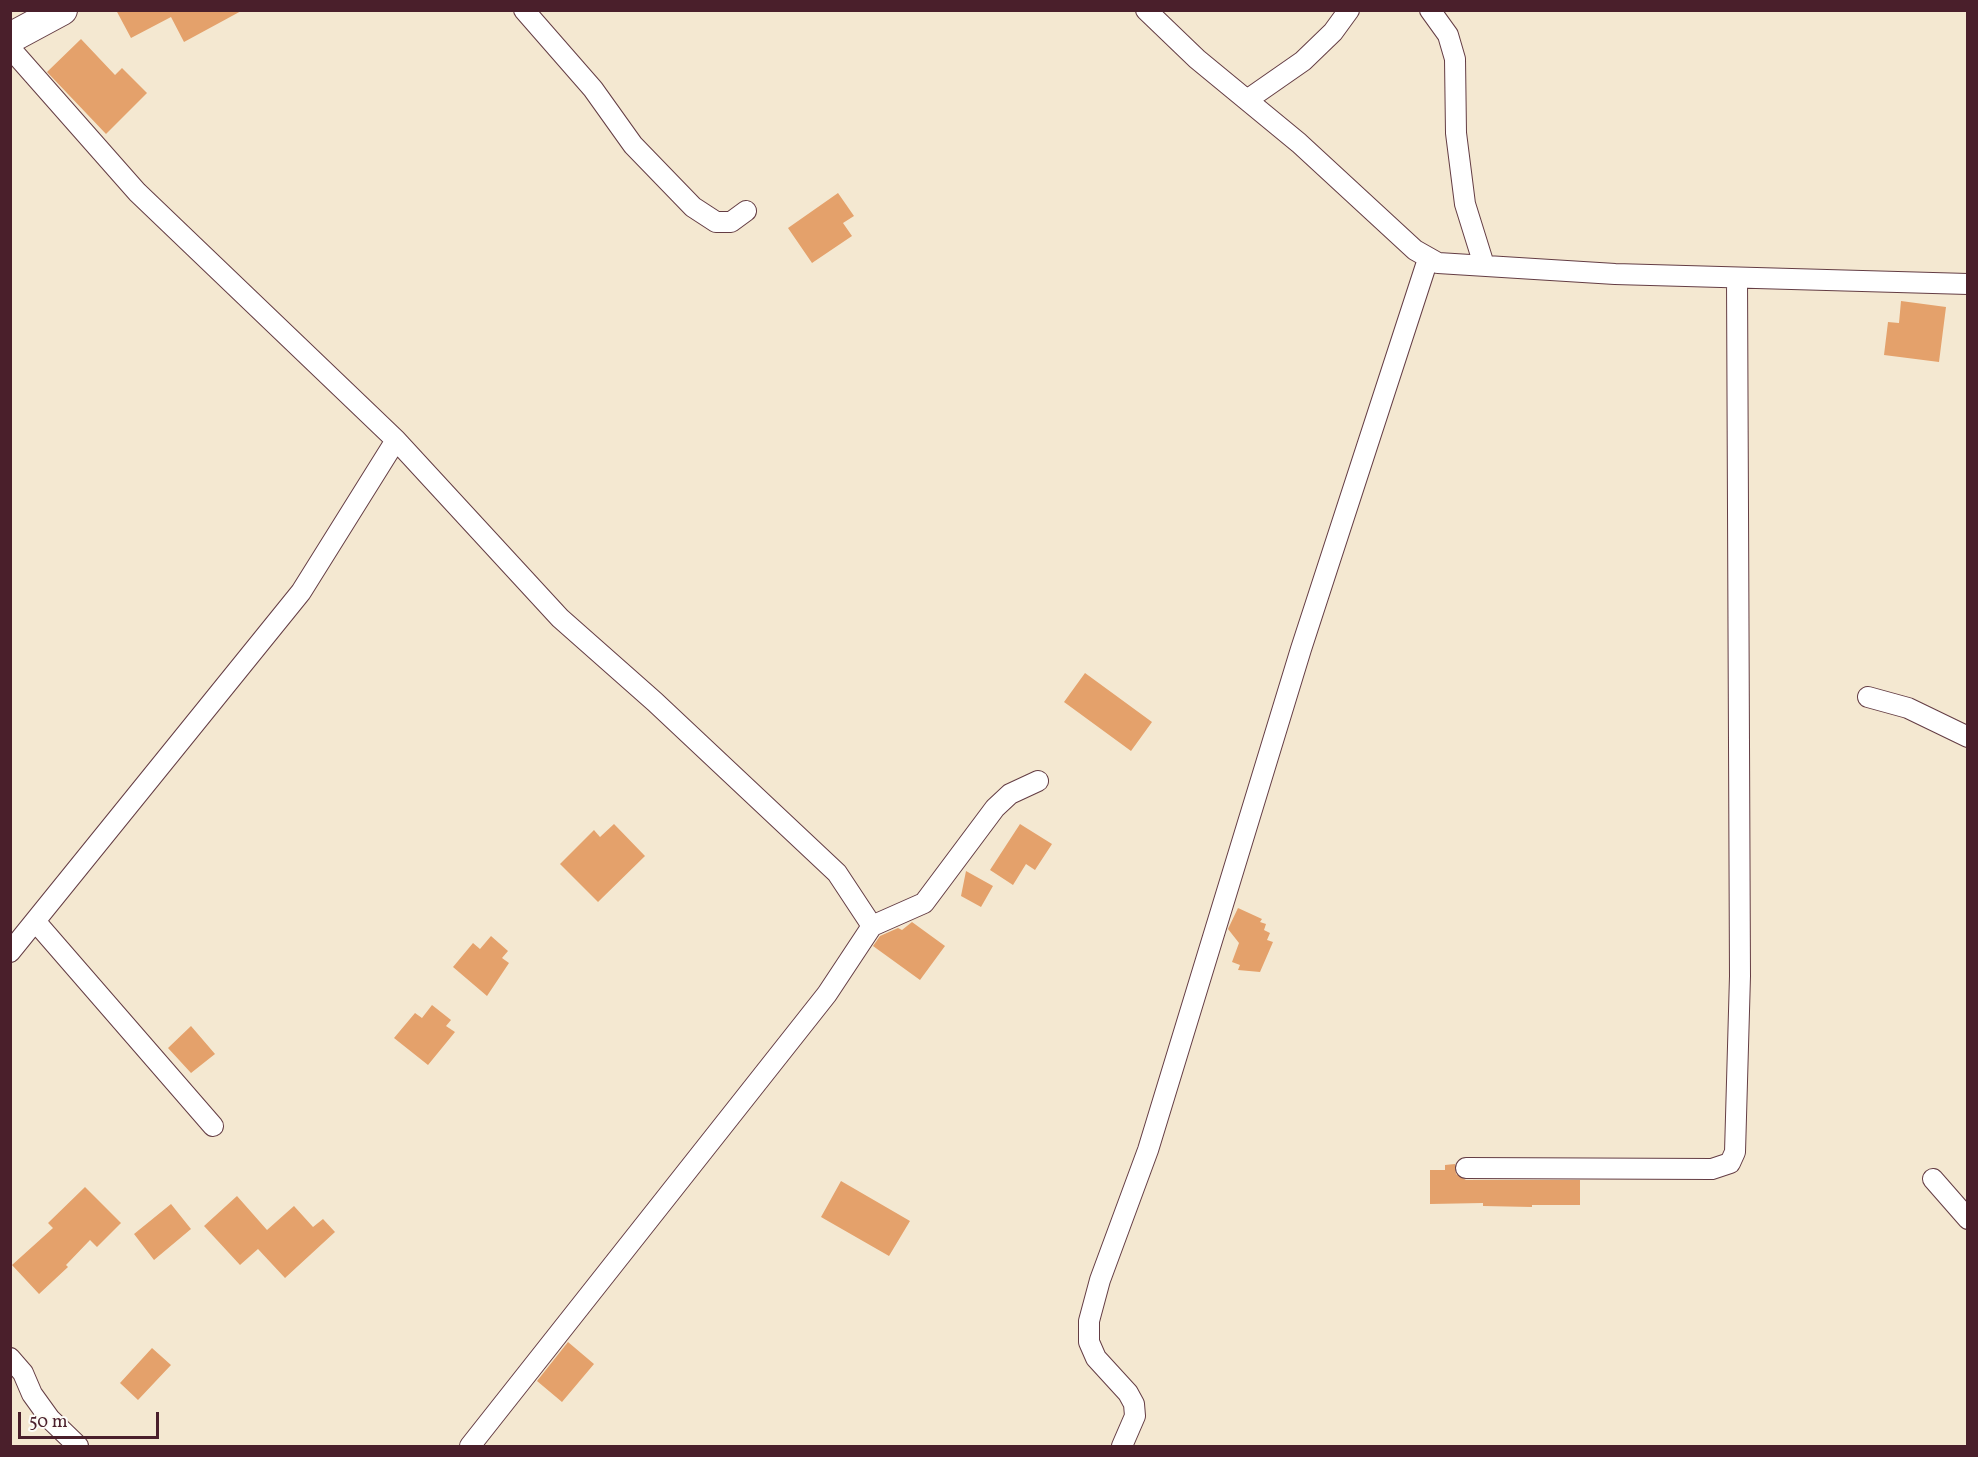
<!DOCTYPE html>
<style>
body{margin:0}
#map{position:relative;width:1978px;height:1457px;overflow:hidden;background:#f4e8d1;font-family:Vollkorn,serif}
canvas{display:block}
.frame{position:absolute;inset:0;border:12px solid #4a1f2b;pointer-events:none}
.scale{position:absolute;left:18px;top:1412px;width:141px;height:27px;box-sizing:border-box;border:3px solid #4a1f2b;border-top:0;padding-left:8px;font-size:18px;line-height:21px;white-space:nowrap;color:#4a1f2b;-webkit-text-stroke:4px #fdfcf7;paint-order:stroke}
</style>
<div id="map">
<canvas width="1978" height="1457"></canvas>
<div class="frame"></div>
<div class="scale">50 m</div>
</div>
<script>
const ctx = document.querySelector('canvas').getContext('2d');
ctx.lineJoin = 'round';
function fill(path, color) { ctx.fillStyle = color; ctx.fill(path, 'evenodd'); }
const shape = rows => new Path2D(rows.map(r => 'M' + r).join(''));
function strokePath(path, color, width, dash) { ctx.strokeStyle = color; ctx.lineWidth = width; ctx.lineCap = dash ? 'butt' : 'round'; ctx.setLineDash(dash || []); ctx.stroke(path); }
fill(shape([
 [116,10,243,10,184,42,171,17,131,38],
 [81,39,115,75,122,68,147,93,106,134,47,72],
 [838,193,854,216,843,223,852,236,812,263,788,228],
 [1901,301,1946,307,1939,362,1884,355,1888,322,1899,323],
 [1085,673,1152,722,1131,751,1064,702],
 [614,824,645,856,598,902,560,864,594,830,600,837],
 [1020,824,1052,844,1035,870,1026,864,1013,885,990,870],
 [966,871,993,886,981,907,961,896],
 [1238,908,1262,919,1260,922,1266,924,1264,930,1270,933,1267,940,1273,942,1260,972,1238,970,1240,965,1232,962,1239,943,1228,929],
 [912,922,945,946,920,980,873,946,880,936,898,928,902,930],
 [491,936,508,951,502,958,509,963,487,996,453,967,473,943,480,949],
 [432,1005,451,1020,446,1026,455,1032,428,1065,394,1038,415,1013,422,1018],
 [191,1026,215,1054,191,1073,168,1048],
 [1455,1164,1456,1174,1466,1180,1580,1180,1580,1205,1532,1205,1532,1207,1483,1206,1483,1203,1430,1204,1430,1170,1445,1170,1445,1165],
 [841,1181,910,1221,889,1256,821,1217],
 [85,1187,121,1223,97,1247,90,1240,66,1265,68,1267,39,1294,12,1265,53,1228,48,1223],
 [237,1196,267,1230,294,1206,313,1227,323,1219,335,1232,285,1278,258,1249,240,1265,204,1226],
 [171,1204,191,1229,154,1260,134,1234],
 [568,1342,594,1364,562,1402,537,1381],
 [152,1348,171,1365,138,1400,120,1383]
]), '#e4a16b');
const street = shape([
 [524,10,593,89,633,145,693,207,716,222,731,222,746,211],
 [1146,10,1197,59,1299,143,1415,250,1438,263,1615,274,1968,284],
 [1430,10,1448,35,1455,59,1456,133,1465,204,1484,265],
 [10,48,137,192,396,440,560,618,655,702,837,873,872,926],
 [1247,100,1303,61,1333,32,1349,10],
 [1868,697,1908,708,1968,737],
 [35,921,213,1126],
 [10,952,301,592,396,440],
 [1466,1168,1712,1169,1730,1163,1735,1152,1740,976,1737,278],
 [1933,1179,1968,1219],
 [10,1358,23,1373,32,1394,50,1419,78,1446],
 [470,1446,827,994,872,926,924,903,995,808,1010,794,1038,781],
 [1122,1446,1135,1416,1134,1404,1128,1393,1096,1358,1089,1342,1089,1321,1100,1280,1148,1150,1301,649,1428,259]
]);
const primary = shape([
 [10,38,62,10]
]);
strokePath(street, '#643d44', 22);
strokePath(primary, '#643d44', 32);
strokePath(street, '#fff', 20);
strokePath(primary, '#fff', 30);
</script>
